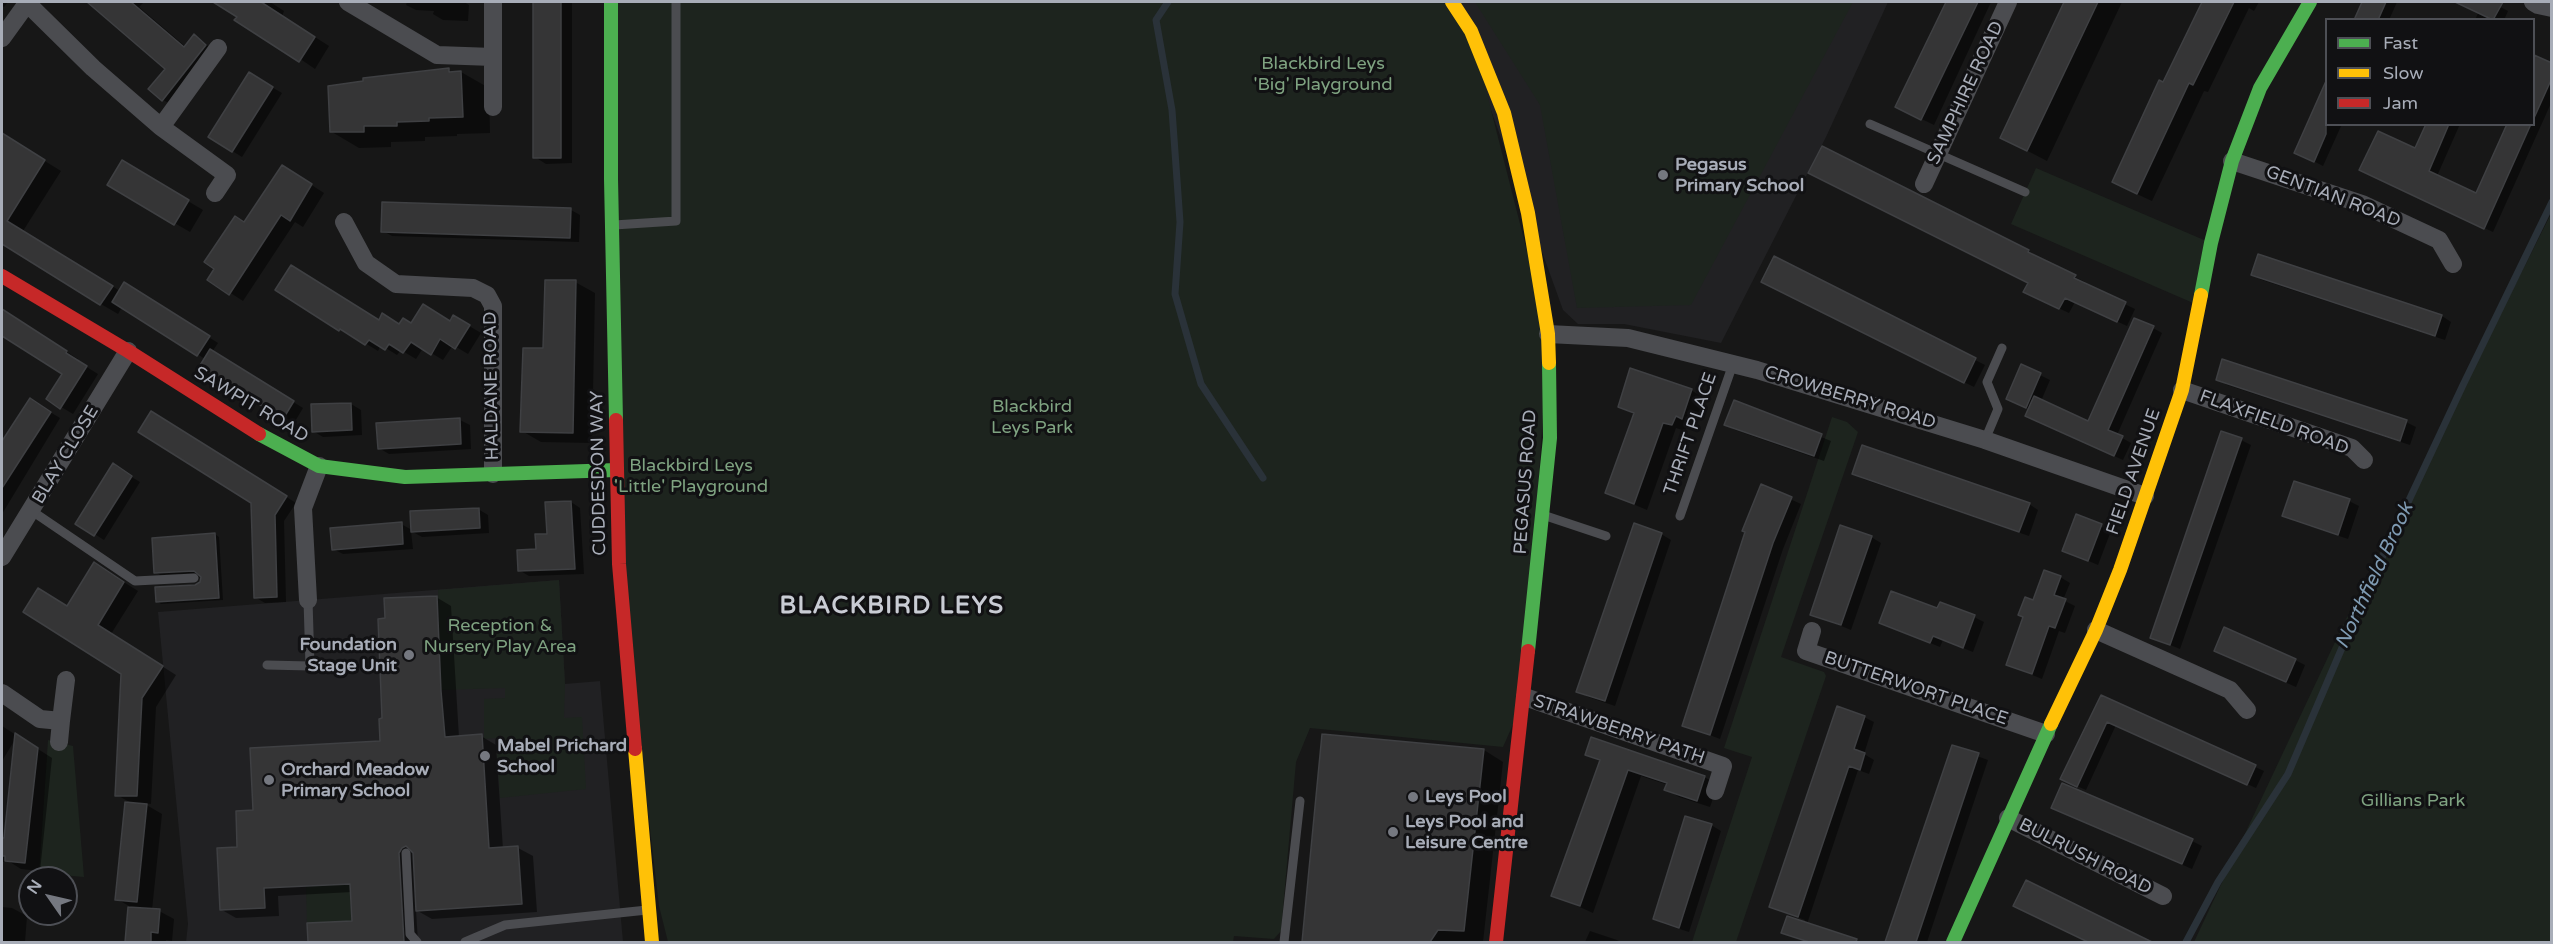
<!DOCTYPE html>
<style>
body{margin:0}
#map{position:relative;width:2553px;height:944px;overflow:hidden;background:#171717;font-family:"Varela Round",sans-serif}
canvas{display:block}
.frame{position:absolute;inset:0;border:3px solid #a8adb8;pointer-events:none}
.legend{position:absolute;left:2325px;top:18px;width:210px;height:108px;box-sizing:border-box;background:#111113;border:2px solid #4d4f55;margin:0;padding:8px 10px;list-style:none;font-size:18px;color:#a8adb8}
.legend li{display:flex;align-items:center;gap:12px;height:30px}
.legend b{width:30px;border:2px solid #4d4f55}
.north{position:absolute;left:18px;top:866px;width:60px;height:60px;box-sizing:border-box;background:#111113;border:2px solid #4d4f55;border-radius:50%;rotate:304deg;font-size:16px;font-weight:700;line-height:24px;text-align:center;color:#a8adb8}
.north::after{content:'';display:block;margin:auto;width:21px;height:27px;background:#757880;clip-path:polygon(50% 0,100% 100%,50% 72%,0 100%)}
</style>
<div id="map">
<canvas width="2553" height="944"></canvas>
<div class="frame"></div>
<ul class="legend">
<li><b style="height:8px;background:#4caf50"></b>Fast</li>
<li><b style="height:8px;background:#ffc107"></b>Slow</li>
<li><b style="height:8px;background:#c62828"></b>Jam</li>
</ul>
<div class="north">N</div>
</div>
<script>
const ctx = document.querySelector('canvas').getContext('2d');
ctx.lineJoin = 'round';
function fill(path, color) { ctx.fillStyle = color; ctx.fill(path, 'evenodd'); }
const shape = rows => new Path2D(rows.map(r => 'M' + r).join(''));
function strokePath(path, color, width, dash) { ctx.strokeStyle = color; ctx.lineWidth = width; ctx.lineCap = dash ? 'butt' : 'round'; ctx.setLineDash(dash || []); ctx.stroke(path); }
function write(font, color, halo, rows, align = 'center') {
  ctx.font = font + ' "Varela Round",sans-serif'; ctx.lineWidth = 6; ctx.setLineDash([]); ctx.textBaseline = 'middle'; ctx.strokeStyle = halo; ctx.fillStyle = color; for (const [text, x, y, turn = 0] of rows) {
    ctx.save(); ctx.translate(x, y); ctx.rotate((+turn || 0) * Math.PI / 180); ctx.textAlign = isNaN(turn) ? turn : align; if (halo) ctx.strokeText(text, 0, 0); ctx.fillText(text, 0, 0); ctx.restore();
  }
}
fill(shape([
 [1452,2,1888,2,1826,137,1721,343,1624,324,1578,324,1563,310],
 [559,580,565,684,600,681,623,942,186,942,188,924,158,612]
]), '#212123');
fill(shape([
 [611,2,1452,2,1471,31,1548,334,1525,697,1503,747,1310,728,1296,762,1281,931,1274,939,1234,936,1233,942,668,942,659,906,619,564],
 [1475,2,1853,2,1691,305,1577,308,1540,105],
 [2036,168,2211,243,2200,306,2011,224],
 [2551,214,2551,942,2194,942,2344,623],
 [1832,417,1847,422,1858,432,1781,657,1824,672,1826,676,1736,942,1692,942,1752,757,1724,748],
 [559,580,565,684,564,718,582,717,586,789,500,798,496,738,484,739,484,699,505,698,505,688,441,690,438,590],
 [48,740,73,746,84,877,39,873],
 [350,884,352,921,307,923,306,886]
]), '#1d241e');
fill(shape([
 [2,2,8,2,4,7,2,6],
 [89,2,144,2,139,7,186,47,194,36,217,52,174,106,163,100,167,69],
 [225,2,270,2,284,11,282,16,329,46,315,69,223,6],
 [407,2,464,2,469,5,468,21,443,20,433,14,434,11,416,10,406,5],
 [534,2,572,2,572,163,546,164,535,157],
 [1947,2,1991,2,1934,125,1897,107],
 [2066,2,2122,2,2047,161,2001,137],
 [2204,2,2259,2,2254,11,2249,8,2208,92,2204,91,2152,201,2128,190,2164,84],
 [2364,2,2397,2,2389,20,2356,20],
 [2457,2,2491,2,2508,11,2504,20,2475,20,2478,13],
 [2538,58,2552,65,2552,101,2493,232,2369,174,2415,150,2427,124,2460,124,2437,176,2476,195,2508,124,2534,124,2534,69],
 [449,70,454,73,461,72,489,88,490,133,457,134,457,136,425,137,425,141,391,142,391,147,359,148,332,132],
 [249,74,282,93,242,157,210,137],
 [2326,85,2326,124,2342,124,2323,166,2296,152],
 [2,141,22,147,61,171,23,231,120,291,134,290,218,343,212,352,303,408,294,423,201,366,205,359,122,307,118,314,101,304,18,253,20,250,2,239],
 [1822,148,2029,251,2038,257,2037,258,2085,282,2083,284,2135,309,2127,326,2075,302,2069,313,2035,297,2029,283],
 [122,162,203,210,190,232,109,185],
 [296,175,324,193,303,227,295,222,243,301,209,279,245,223],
 [571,210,580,215,579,242,392,236,383,231],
 [1774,258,1985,365,1974,387,1772,287],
 [2252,274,2442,316,2451,322,2445,340,2262,280],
 [575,282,595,293,592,443,541,442,522,431,545,349],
 [277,289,379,321,399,325,450,322,454,317,481,333,468,354,453,345,443,360,423,348,416,359,401,350,397,355,381,345,378,351,352,335,351,337],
 [2,310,78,359,77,361,98,374,73,414,48,399,64,373,2,334],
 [2153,328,2162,333,2117,435,2131,443,2123,460,2036,421,2030,409,2017,404,2022,366,2050,380,2041,401,2089,423],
 [2217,379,2406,422,2416,427,2410,445,2227,385],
 [1691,390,1704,398,1695,425,1688,422,1685,431,1676,428,1647,510,1607,493,1635,415,1619,406],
 [30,400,60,418,2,514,2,445],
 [1735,402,1831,441,1824,461,1735,430,1726,425],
 [351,404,361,410,362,435,323,437,313,431],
 [161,418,296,503,284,521,286,602,265,603,255,597,253,502],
 [460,420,470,425,471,449,389,454,379,448],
 [2241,440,2251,445,2180,649,2151,637],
 [113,466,140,482,104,540,77,523],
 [1854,473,2029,504,2038,510,2029,536,1863,479],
 [1762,486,1801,504,1783,549,1720,739,1684,725],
 [2349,501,2359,506,2348,539,2294,521,2284,515],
 [571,502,580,508,584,574,529,576,519,570,548,536],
 [478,509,488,515,489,533,422,537,411,531,413,549,343,554,333,549,401,524,412,530],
 [2077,516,2111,531,2098,565,2063,550],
 [215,534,219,537,223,600,161,604,157,601,201,582,202,577,198,573,160,575,156,572],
 [1661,534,1671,540,1615,706,1588,697,1578,691],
 [1871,537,1881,543,1851,630,1812,614],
 [95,564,138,591,111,634,176,675,156,707,151,804,143,803,162,814,152,910,159,911,174,919,172,941,166,940,166,942,126,942,129,906,117,899,133,804,117,795,123,674,68,607],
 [2060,577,2070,583,2063,600,2075,606,2065,633,2059,631,2042,679,2008,665,2034,602],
 [436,597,451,606,459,737,481,736,496,745,503,849,518,848,533,856,537,912,432,919,416,910,418,942,310,942,309,925,354,922,352,892,278,896,279,916,236,918,222,910,239,848,254,812,382,742,386,620],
 [1938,610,1974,617,1984,622,1973,652,1943,640,1940,647,1881,623],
 [2225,656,2295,660,2305,665,2296,687],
 [2102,697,2264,771,2256,788,2116,725,2086,790,2070,783],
 [1864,717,1874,722,1864,754,1874,760,1869,774,1858,770,1807,924,1835,934,1832,942,1809,942,1783,933,1804,923,1805,920,1771,907],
 [2,726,52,758,40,871,21,869,10,862,2,862,2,839,5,840,16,738,2,761],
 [1952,747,1988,760,1927,942,1887,942],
 [1484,750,1503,762,1483,942,1303,942,1307,915],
 [1587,754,1704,777,1718,784,1710,807,1679,797,1666,789,1668,785,1641,776,1593,913,1553,895,1601,762],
 [2063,813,2192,841,2202,846,2192,869],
 [1711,825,1721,831,1689,932,1664,924,1654,918],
 [2026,882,2149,942,2090,942,2025,911],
 [2,907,12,908,27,916,25,942,2,941],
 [1590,931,1617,940,1621,942,1585,942]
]), '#0007');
strokePath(shape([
 [1168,2,1156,20,1172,110,1180,222,1175,294,1201,384,1263,478],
 [2186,942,2218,882,2288,774,2365,594,2463,385,2552,202]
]), '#2a3239', 7);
const building = shape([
 [87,2,131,2,184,47,194,34,206,45,162,101,148,89,165,69,87,2],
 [213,2,261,2,315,37,299,62,234,20,237,17,213,2],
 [533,2,561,2,561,158,533,158,533,2],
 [1946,2,1978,2,1921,120,1895,107,1946,2],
 [2064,2,2098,2,2027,151,2000,138,2064,2],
 [2202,2,2234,2,2193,85,2189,83,2137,194,2112,182,2159,80,2163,82,2202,2],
 [2362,2,2386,2,2378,20,2354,20,2362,2],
 [2455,2,2503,2,2493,20,2455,2],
 [2534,55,2552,63,2552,78,2534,118,2534,55],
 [449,68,449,72,461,71,463,117,429,118,429,121,397,122,397,126,364,126,364,132,330,132,328,86,363,81,363,78,449,68],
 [249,72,273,87,232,152,208,137,249,72],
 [2326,81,2326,134,2314,162,2294,153,2326,81],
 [2426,124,2449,124,2429,171,2476,193,2507,124,2531,124,2484,229,2359,170,2378,131,2415,148,2426,124],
 [2,133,45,160,7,221,113,286,100,305,2,244,2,133],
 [1822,146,2029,250,2028,252,2076,275,2074,278,2126,302,2117,322,2065,298,2059,309,2023,292,2028,283,1808,173,1822,146],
 [122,160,189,200,174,225,107,185,122,160],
 [282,165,312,184,290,221,281,215,229,295,207,280,214,269,204,262,235,216,244,222,282,165],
 [382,202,571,208,570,238,381,232,382,202],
 [2258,254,2442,315,2435,336,2251,275,2258,254],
 [1774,256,1976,358,1964,383,1761,282,1774,256],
 [291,265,379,320,382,313,399,324,403,318,411,323,423,304,450,321,453,315,470,325,455,349,440,339,431,355,411,342,403,353,389,344,385,350,369,340,365,345,340,329,339,331,275,290,291,265],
 [545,280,576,280,573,433,520,432,523,348,543,348,545,280],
 [124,282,210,336,197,356,112,302,124,282],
 [2,309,67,351,66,353,87,366,60,409,46,399,62,374,2,336,2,309],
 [2134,318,2154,326,2108,430,2123,436,2114,456,2025,416,2034,396,2088,421,2134,318],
 [210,349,294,401,283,419,199,367,210,349],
 [2222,359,2407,420,2400,441,2216,380,2222,359],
 [2021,364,2041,373,2026,408,2006,399,2021,364],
 [1630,368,1692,389,1682,419,1676,416,1672,425,1663,423,1634,504,1605,493,1634,413,1618,407,1630,368],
 [30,398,51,412,2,488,2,441,30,398],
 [1734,400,1822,434,1814,456,1724,425,1734,400],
 [351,403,352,430,312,432,311,404,351,403],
 [151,411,287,496,275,515,277,597,254,598,251,503,138,432,151,411],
 [460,418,461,444,378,449,376,423,460,418],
 [2221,431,2242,438,2170,645,2150,638,2221,431],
 [1862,445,2030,503,2019,532,1852,474,1862,445],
 [113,463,132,476,94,536,75,524,113,463],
 [2294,481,2350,499,2338,535,2282,516,2294,481],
 [1761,484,1792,497,1773,543,1710,735,1682,726,1745,532,1742,531,1761,484],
 [571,501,575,569,518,571,517,550,536,549,535,534,547,534,545,502,571,501],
 [479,508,480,528,411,532,410,511,479,508],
 [2076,514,2102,524,2088,561,2062,551,2076,514],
 [402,522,403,544,332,550,330,528,402,522],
 [1634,523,1662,533,1605,701,1576,692,1634,523],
 [1840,525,1872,536,1841,625,1810,615,1840,525],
 [215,533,219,598,156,602,155,587,195,585,200,582,201,577,194,571,154,573,152,538,215,533],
 [94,562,124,582,98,625,163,666,142,698,137,796,115,796,121,674,23,612,38,588,67,606,94,562],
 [2044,570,2061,576,2054,595,2066,599,2055,628,2049,626,2032,674,2006,665,2023,617,2018,615,2025,597,2033,600,2044,570],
 [1891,591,1937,608,1940,602,1975,615,1963,648,1933,636,1930,643,1879,623,1891,591],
 [437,596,441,691,445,737,482,734,489,848,518,846,522,904,416,911,413,853,406,846,402,848,399,853,404,942,308,942,307,923,352,921,350,884,264,888,265,908,220,910,217,848,237,847,236,811,253,810,250,748,380,741,379,719,382,718,378,619,385,618,384,598,437,596],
 [2224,627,2296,659,2286,682,2214,651,2224,627],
 [2101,695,2256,765,2247,785,2107,722,2077,787,2060,779,2101,695],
 [1837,706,1865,716,1854,749,1865,753,1860,770,1849,766,1798,917,1769,907,1837,706],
 [15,733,38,748,25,863,5,861,5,856,2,856,2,838,4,838,15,733],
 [1322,734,1484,749,1464,931,1438,930,1430,942,1302,942,1322,734],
 [1591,737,1705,776,1697,801,1664,790,1667,783,1628,770,1580,906,1551,896,1600,760,1585,755,1591,737],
 [1952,745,1979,753,1916,942,1885,942,1952,745],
 [2062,783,2193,839,2182,864,2051,808,2062,783],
 [125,802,147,804,137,902,115,900,125,802],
 [1685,816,1712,824,1679,928,1653,919,1685,816],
 [2026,880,2152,942,2088,942,2013,906,2026,880],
 [128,907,160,909,158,933,151,932,151,942,125,942,128,907],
 [1787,916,1857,939,1856,942,1809,942,1781,933,1787,916]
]);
fill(building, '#353536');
strokePath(building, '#3f4043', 1.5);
strokePath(shape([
 [1870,124,2025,192],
 [614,225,676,221,676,2],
 [1985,440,1998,409,1987,382,2002,348],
 [32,511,135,581,194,578],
 [1546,516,1606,536],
 [1680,516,1733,364],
 [267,665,310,666,308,600],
 [406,853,410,934,417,942],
 [465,942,505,925,647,910],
 [1284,942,1300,801]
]), '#4b4c50', 9);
strokePath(shape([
 [348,2,437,55,493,57],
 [493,2,493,107],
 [2533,2,2538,5,2552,8],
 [27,3,93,68,161,127,227,175,215,193],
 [2,38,28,2],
 [161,127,218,48],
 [2232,161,2362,204,2439,240,2453,264],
 [1924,184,2008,2],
 [344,222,366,263,396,284,473,288,487,295,493,306,493,474],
 [1548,334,1628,338,1757,370,1985,440,2145,496],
 [2182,390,2352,448,2364,460],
 [2,557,128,351],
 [308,600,303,508,319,466],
 [2096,630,2230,690,2247,710],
 [1812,631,1806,651,2046,734],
 [2,693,40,719,61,721,66,680],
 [1525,697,1723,766,1715,791],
 [59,742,61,721],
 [2008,818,2163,896]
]), '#4b4c50', 18);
strokePath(shape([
 [611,2,611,179,616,420],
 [2201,295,2211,243,2232,161,2260,88,2310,2],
 [259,434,319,466,405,477,617,470],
 [1528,651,1550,438,1549,363],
 [1953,942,2051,724]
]), '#4caf50', 14);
strokePath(shape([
 [1452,2,1471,31,1504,113,1528,213,1548,334,1549,363],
 [2051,724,2096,630,2120,570,2182,390,2201,295],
 [635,749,652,942]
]), '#ffc107', 14);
strokePath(shape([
 [2,276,128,351,259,434],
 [616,420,619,564,635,749],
 [1496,942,1528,651]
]), '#c62828', 14);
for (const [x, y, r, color] of [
 [1663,175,6,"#757880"],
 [409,655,6,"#757880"],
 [485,756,6,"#757880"],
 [269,780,6,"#757880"],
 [1413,797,6,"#757880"],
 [1393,832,6,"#757880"]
]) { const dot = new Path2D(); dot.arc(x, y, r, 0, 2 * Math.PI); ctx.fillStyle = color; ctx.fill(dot); strokePath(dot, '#111113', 2); }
write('18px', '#7fa381', '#111113', [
 ["Blackbird Leys",1323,64],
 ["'Big' Playground",1323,85],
 ["Blackbird",1032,407],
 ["Leys Park",1032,428],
 ["Blackbird Leys",691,466],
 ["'Little' Playground",691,487],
 ["Reception &",500,626],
 ["Nursery Play Area",500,647],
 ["Gillians Park",2413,801]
]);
write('18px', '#a8adb8', '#111113', [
 ["SAMPHIRE ROAD",1966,93,-65],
 ["GENTIAN ROAD",2333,197,21],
 ["HALDANE ROAD",492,386,-91],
 ["CROWBERRY ROAD",1850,398,17],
 ["SAWPIT ROAD",251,405,31],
 ["FLAXFIELD ROAD",2274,423,20],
 ["THRIFT PLACE",1691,434,-71],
 ["BLAY CLOSE",66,455,-59],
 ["FIELD AVENUE",2134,472,-71],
 ["CUDDESDON WAY",599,473,-91],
 ["PEGASUS ROAD",1526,482,-86],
 ["BUTTERWORT PLACE",1916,689,19],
 ["STRAWBERRY PATH",1619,730,19],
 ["BULRUSH ROAD",2085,857,27]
]);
write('bold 18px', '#a8adb8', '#111113', [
 ["Pegasus",1675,165],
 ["Primary School",1675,186],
 ["Foundation",397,645,"right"],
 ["Stage Unit",397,666,"right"],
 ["Mabel Prichard",497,746],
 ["School",497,767],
 ["Orchard Meadow",281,770],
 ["Primary School",281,791],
 ["Leys Pool",1425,797],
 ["Leys Pool and",1405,822],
 ["Leisure Centre",1405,843]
], 'left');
write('italic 20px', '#7f9bb3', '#111113', [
 ["Northfield Brook",2375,576,-65]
]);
ctx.letterSpacing = '1.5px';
write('bold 24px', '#c9ccd4', '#111113', [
 ["BLACKBIRD LEYS",892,607]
]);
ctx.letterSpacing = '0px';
</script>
